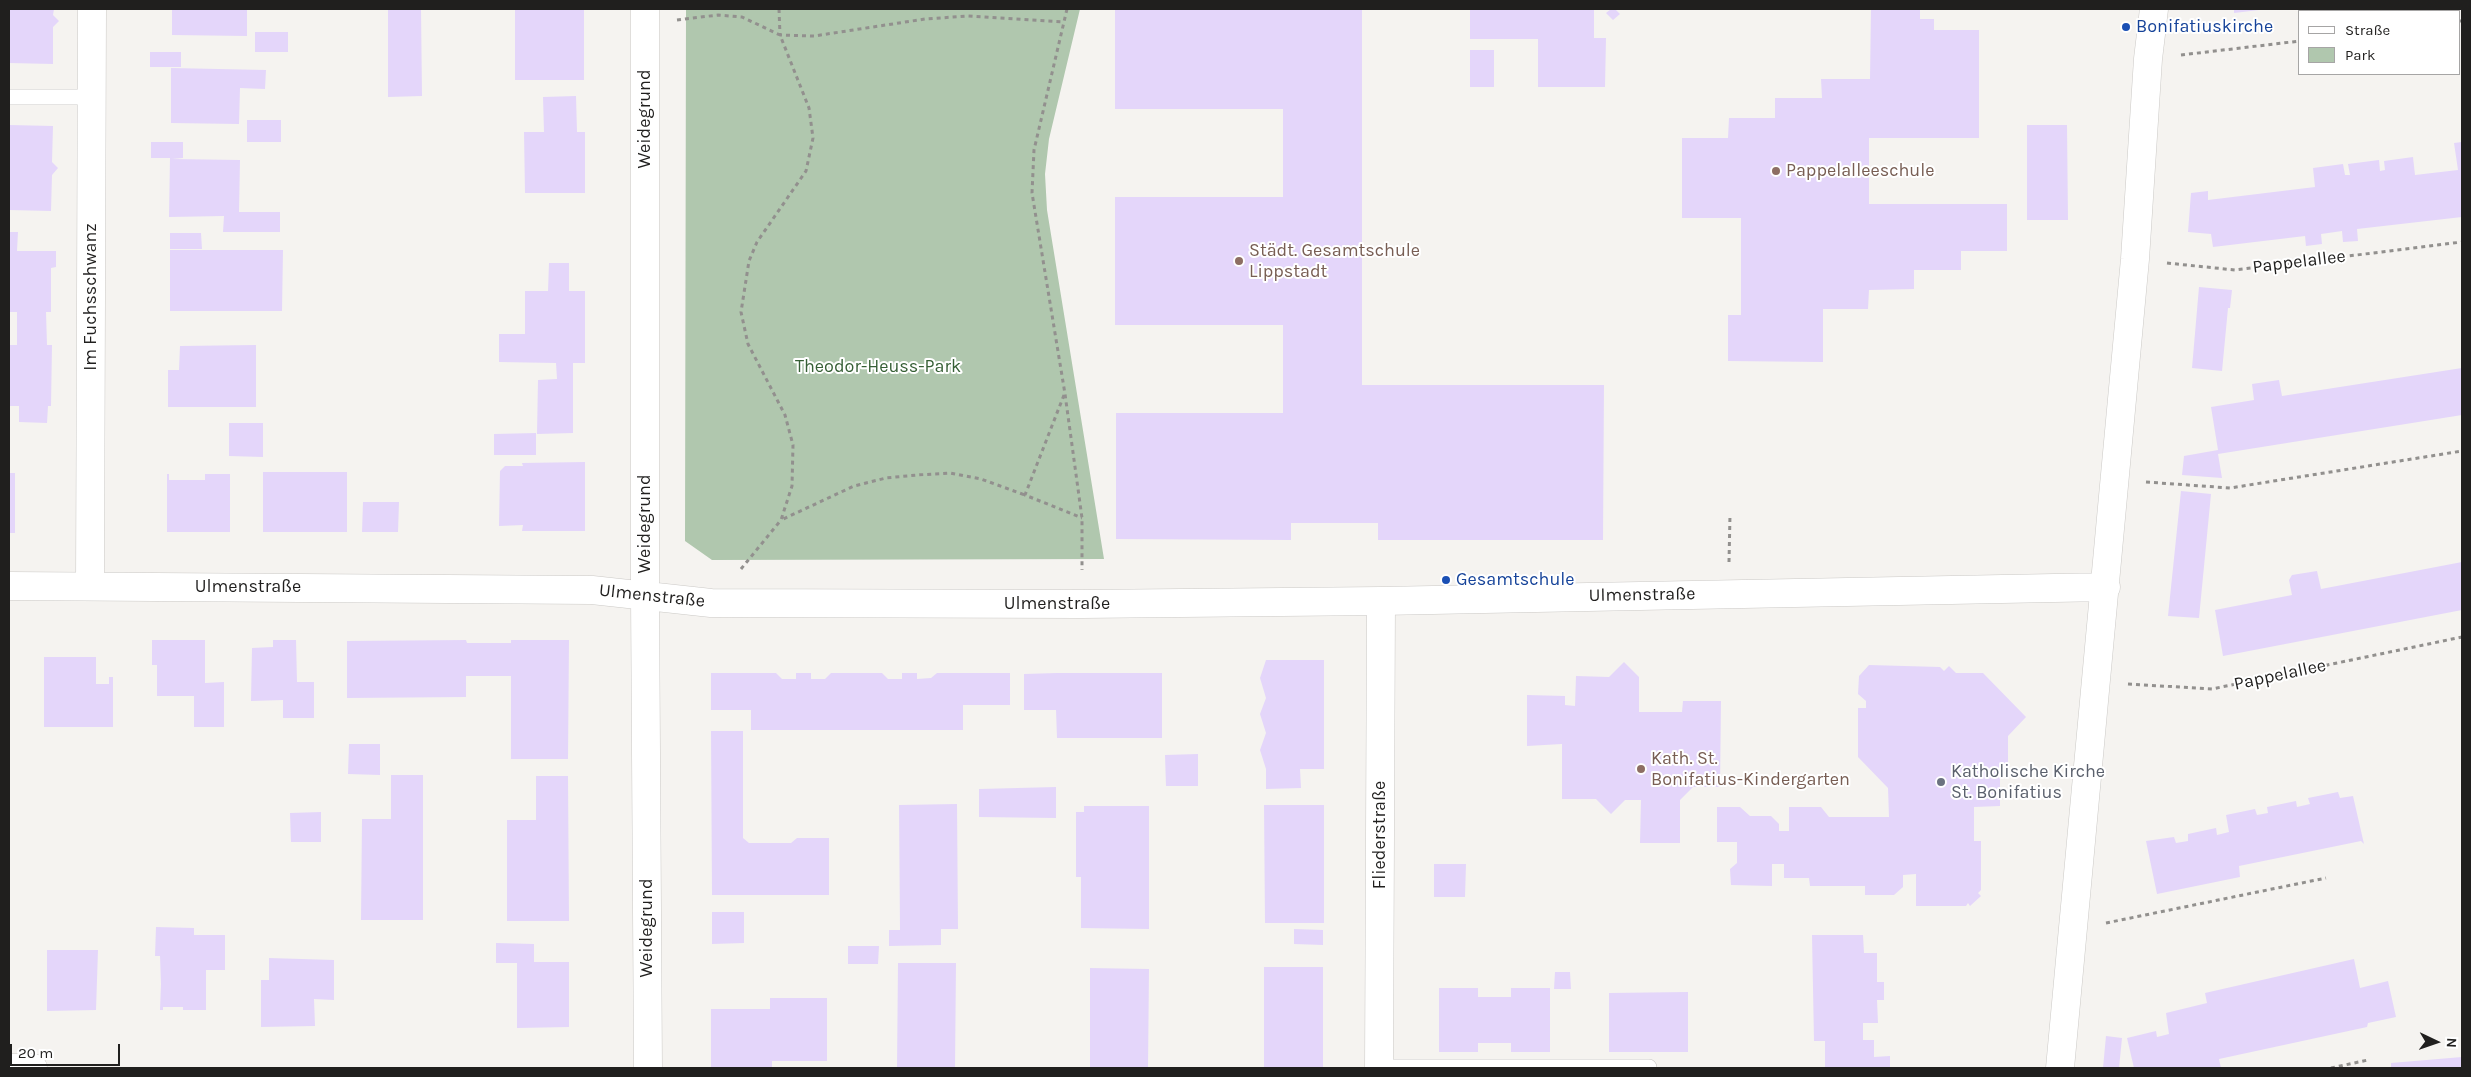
<!DOCTYPE html>
<meta charset="utf-8">
<style>
body{margin:0}
#map{position:relative;width:2471px;height:1077px;overflow:hidden;background:#f5f3f0;font-family:Karla,sans-serif}
canvas{display:block}
.frame{position:absolute;inset:0;border:10px solid #201f1e;pointer-events:none}
.legend{position:absolute;left:2298px;top:10px;width:162px;height:65px;box-sizing:border-box;background:#fff;border:1px solid #a6a5a5;margin:0;padding:6px 9px;list-style:none;font-size:15px;color:#201f1e}
.legend li{display:flex;align-items:center;gap:10px;height:25px}
.legend b{width:25px;border:1px solid #a6a5a5}
.north{position:absolute;left:2411px;top:1017px;width:50px;height:50px;-webkit-text-stroke:4px #fff;paint-order:stroke;rotate:93deg;font-size:14px;font-weight:700;line-height:20px;text-align:center;color:#201f1e}
.north::after{content:'';display:block;margin:auto;width:18px;height:22px;background:#201f1e;clip-path:polygon(50% 0,100% 100%,50% 72%,0 100%)}
.scale{position:absolute;left:10px;top:1044px;width:110px;height:22px;box-sizing:border-box;border:2px solid #201f1e;border-top:0;padding-left:6px;font-size:15px;line-height:18px;white-space:nowrap;color:#201f1e;-webkit-text-stroke:4px #fff;paint-order:stroke}
</style>
<div id="map">
<canvas width="2471" height="1077"></canvas>
<div class="frame"></div>
<ul class="legend">
<li><b style="height:6px;background:#fff"></b>Straße</li>
<li><b style="height:14px;background:#b0c7ae"></b>Park</li>
</ul>
<div class="north">N</div>
<div class="scale">20 m</div>
</div>
<script>
const ctx = document.querySelector('canvas').getContext('2d');
ctx.lineJoin = 'round';
function fill(path, color) { ctx.fillStyle = color; ctx.fill(path, 'evenodd'); }
const shape = rows => new Path2D(rows.map(r => 'M' + r).join(''));
function strokePath(path, color, width, dash) { ctx.strokeStyle = color; ctx.lineWidth = width; ctx.lineCap = dash ? 'butt' : 'round'; ctx.setLineDash(dash || []); ctx.stroke(path); }
function write(font, color, halo, rows, align = 'center') {
  ctx.font = font + ' Karla,sans-serif'; ctx.lineWidth = 4; ctx.setLineDash([]); ctx.textBaseline = 'middle'; ctx.strokeStyle = halo; ctx.fillStyle = color; for (const [text, x, y, turn = 0] of rows) {
    ctx.save(); ctx.translate(x, y); ctx.rotate((+turn || 0) * Math.PI / 180); ctx.textAlign = isNaN(turn) ? turn : align; if (halo) ctx.strokeText(text, 0, 0); ctx.fillText(text, 0, 0); ctx.restore();
  }
}
fill(shape([
 [686,9,1080,9,1049,139,1045,174,1047,210,1104,559,712,560,685,541]
]), '#b0c7ae');
fill(shape([
 [9,9,54,9,53,15,59,21,53,27,53,64,9,63],
 [172,9,247,9,247,36,172,35],
 [388,9,421,9,422,96,388,97],
 [515,9,584,9,584,80,515,80],
 [1115,9,1362,9,1362,385,1604,385,1603,540,1378,540,1378,523,1291,523,1291,540,1116,539,1116,413,1283,413,1283,325,1115,325,1115,197,1283,197,1283,109,1115,109],
 [1470,9,1594,9,1594,38,1606,38,1605,87,1538,87,1538,39,1470,39],
 [1611,9,1615,9,1620,14,1613,20,1606,13],
 [1871,9,1920,9,1920,19,1934,19,1934,30,1979,30,1979,138,1869,138,1869,204,2007,204,2007,251,1961,251,1961,270,1914,270,1914,289,1869,290,1868,309,1823,309,1823,362,1728,361,1728,315,1741,315,1741,218,1682,218,1682,138,1728,138,1729,118,1775,118,1775,98,1822,98,1821,79,1870,79],
 [2234,9,2259,9,2259,10,2234,13],
 [255,32,288,32,288,52,255,52],
 [1470,50,1494,50,1494,87,1470,87],
 [150,52,181,52,181,67,150,67],
 [171,68,266,70,265,89,240,88,239,124,171,123],
 [576,96,577,132,585,132,585,193,525,193,524,132,544,132,543,97],
 [247,120,281,120,281,142,247,142],
 [9,125,53,126,52,162,58,168,52,175,51,211,9,210],
 [2027,125,2067,125,2068,220,2027,220],
 [151,142,183,142,183,158,172,159,240,160,239,212,280,212,280,232,223,232,224,216,169,217,170,158,151,158],
 [2462,142,2462,217,2357,229,2358,241,2343,242,2342,231,2321,234,2322,244,2306,246,2305,236,2213,247,2211,234,2188,232,2191,193,2208,191,2208,200,2315,187,2313,168,2343,164,2345,175,2350,175,2348,164,2379,160,2380,171,2385,170,2384,161,2413,157,2415,175,2458,170,2454,143],
 [9,232,18,232,17,251,56,251,56,267,51,268,51,312,46,312,47,345,52,345,51,406,48,406,47,423,19,422,19,406,9,406,9,345,17,345,17,312,9,312],
 [170,233,201,233,202,249,170,249],
 [170,250,283,250,282,311,170,311],
 [549,263,569,263,569,291,585,291,585,363,573,363,573,433,537,434,538,380,557,379,556,363,499,362,499,334,525,334,525,291,548,291],
 [2199,287,2232,290,2230,308,2228,308,2222,371,2192,368],
 [256,345,256,407,168,407,168,370,179,370,180,346],
 [2462,368,2462,415,2218,454,2222,478,2182,475,2184,456,2218,450,2211,407,2254,400,2252,384,2279,380,2282,396],
 [229,423,263,423,263,457,229,456],
 [536,433,536,455,494,455,494,434],
 [585,462,585,531,522,531,523,525,499,526,500,471,505,466,523,466,522,463],
 [263,472,347,472,347,532,263,532],
 [9,473,15,473,15,533,9,533],
 [167,474,169,474,169,480,205,480,205,474,230,474,230,532,167,532],
 [2181,491,2211,494,2199,618,2168,616],
 [363,502,399,502,398,532,362,532],
 [2462,562,2462,610,2223,656,2215,610,2292,595,2289,580,2292,575,2317,571,2321,589],
 [152,640,205,640,205,683,224,682,224,727,194,727,194,696,157,696,157,665,152,665],
 [273,640,296,640,297,682,314,682,314,718,283,718,283,700,251,701,252,648,273,647],
 [466,640,467,643,511,643,511,640,569,640,568,759,511,759,511,676,466,676,466,697,347,698,347,641],
 [44,657,96,657,96,684,109,684,109,677,113,677,113,727,44,727],
 [1266,660,1324,660,1324,769,1300,769,1301,788,1266,789,1266,769,1260,750,1266,733,1260,714,1266,698,1260,678],
 [1624,662,1639,677,1639,712,1682,712,1683,701,1721,701,1720,787,1693,787,1680,800,1680,843,1640,843,1641,800,1625,800,1611,814,1596,799,1562,799,1562,744,1527,746,1527,695,1565,696,1565,705,1575,706,1576,676,1609,677],
 [1869,665,1940,667,1944,671,1949,666,1956,673,1983,673,2026,717,2008,736,2008,776,2000,776,2000,806,1974,807,1974,841,1981,841,1981,890,1978,893,1981,896,1970,906,1968,903,1966,906,1916,906,1916,874,1903,875,1903,887,1894,895,1865,895,1865,886,1810,886,1809,878,1784,878,1784,864,1772,864,1772,886,1731,885,1730,869,1737,863,1737,842,1717,842,1717,807,1740,807,1750,816,1771,816,1779,824,1779,831,1789,831,1789,807,1821,807,1829,817,1889,817,1888,788,1858,757,1858,708,1866,708,1866,701,1858,694,1859,676],
 [711,673,776,673,782,679,796,679,796,673,811,673,811,679,825,679,831,673,882,673,888,679,902,679,902,673,917,673,917,679,931,678,937,673,1010,673,1010,705,963,705,963,730,751,730,751,710,711,710],
 [1057,673,1162,673,1162,738,1057,738,1056,710,1024,710,1024,674],
 [711,731,743,731,743,838,749,843,791,843,797,838,829,838,829,895,712,895],
 [349,744,380,744,380,775,348,774],
 [1198,754,1198,786,1166,786,1165,755],
 [391,775,423,775,423,920,361,920,362,819,391,819],
 [536,776,568,776,569,921,507,921,507,820,536,820],
 [1056,787,1056,818,979,817,979,789],
 [2338,792,2340,798,2353,796,2364,844,2361,841,2239,866,2240,877,2157,894,2146,841,2174,837,2176,843,2188,841,2188,834,2216,828,2217,835,2229,832,2226,815,2255,809,2257,815,2268,813,2267,807,2296,801,2297,807,2310,804,2308,798],
 [957,804,958,929,941,929,941,945,889,946,889,930,900,930,899,805],
 [1264,805,1324,805,1324,923,1265,923],
 [1084,806,1149,806,1149,929,1081,928,1081,877,1076,877,1076,812,1084,812],
 [321,812,321,842,291,842,290,813],
 [1434,864,1466,864,1465,897,1434,897],
 [712,912,744,912,744,943,712,944],
 [156,927,194,928,194,935,225,935,225,970,206,970,206,1010,183,1010,183,1007,163,1007,163,1010,160,1010,161,984,160,956,155,956],
 [1294,929,1323,930,1323,945,1294,944],
 [1812,935,1863,935,1864,953,1877,953,1877,982,1884,982,1884,1000,1877,1000,1878,1023,1863,1023,1863,1040,1874,1040,1874,1057,1890,1056,1890,1068,1825,1068,1825,1041,1814,1041],
 [496,943,534,944,534,962,569,962,569,1027,517,1028,517,963,496,963],
 [848,946,879,946,878,964,848,964],
 [47,950,98,950,96,1010,47,1011],
 [269,958,334,960,334,1000,314,999,315,1026,261,1027,261,980,269,980],
 [2354,959,2360,988,2388,981,2396,1017,2368,1023,2367,1027,2219,1059,2221,1068,2134,1068,2127,1038,2156,1031,2157,1037,2169,1034,2166,1013,2207,1003,2205,993],
 [898,963,956,963,955,1068,897,1068],
 [1264,967,1323,967,1323,1068,1264,1068],
 [1090,968,1149,969,1148,1068,1090,1068],
 [1555,972,1570,972,1571,989,1554,989],
 [1439,988,1478,988,1478,997,1511,997,1511,988,1550,988,1550,1052,1511,1052,1511,1043,1478,1043,1478,1052,1439,1052],
 [1688,992,1688,1052,1609,1052,1609,993],
 [770,998,827,998,827,1061,772,1061,772,1068,711,1068,711,1009,770,1009],
 [2106,1036,2122,1038,2119,1068,2103,1068],
 [2462,1057,2462,1068,2391,1068,2391,1063]
]), '#e4d6fa');
const service = shape([
 [9,97,91,97],
 [1379,1067,1649,1067]
]);
const minor = shape([
 [645,9,645,595,648,1068],
 [9,586,592,590,711,603,1082,604,1381,601,2106,587],
 [90,586,92,9],
 [9,1068,33,1068],
 [1379,1068,1381,601],
 [2060,1068,2135,259,2148,59,2154,9]
]);
strokePath(service, '#cbc9c6', 16);
strokePath(minor, '#cbc9c6', 29);
strokePath(shape([
 [779,9,780,35,814,36,925,19,968,16,1064,22],
 [1067,9,1034,150,1032,193,1065,394,1082,518,1082,570],
 [677,20,718,15,742,17,780,35,809,108,813,138,806,171,757,242,749,261,741,312,748,344,785,415,793,445,792,486,781,520,854,486,886,478,917,475,950,473,981,479,1025,495],
 [2460,21,2462,21],
 [2181,55,2300,41],
 [2167,263,2235,270,2462,242],
 [1064,395,1025,495,1082,518],
 [2146,482,2230,488,2462,451],
 [1729,562,1730,515],
 [741,569,781,520],
 [2128,684,2212,689,2462,637],
 [2106,923,2326,878],
 [2331,1068,2368,1060]
]), '#92908e', 3, [4, 4]);
strokePath(service, '#fff', 15);
strokePath(minor, '#fff', 28);
for (const [x, y, r, color] of [
 [2126,27,5,"#1a4fb4"],
 [1776,171,5,"#8d6e63"],
 [1239,261,5,"#8d6e63"],
 [1446,580,5,"#1a4fb4"],
 [1641,769,5,"#8d6e63"],
 [1941,782,5,"#6b7280"]
]) { const dot = new Path2D(); dot.arc(x, y, r, 0, 2 * Math.PI); ctx.fillStyle = color; ctx.fill(dot); strokePath(dot, '#fff', 2); }
write('18px', '#164399', '#fff', [
 ["Bonifatiuskirche",2136,27],
 ["Gesamtschule",1456,580]
], 'left');
write('18px', '#201f1e', '#fff', [
 ["Weidegrund",645,119,-90],
 ["Pappelallee",2299,262,-7],
 ["Im Fuchsschwanz",91,297,-90],
 ["Weidegrund",645,524,-90],
 ["Ulmenstraße",248,587],
 ["Ulmenstraße",1642,595,-1],
 ["Ulmenstraße",652,596,6],
 ["Ulmenstraße",1057,604],
 ["Pappelallee",2280,675,-12],
 ["Fliederstraße",1380,835,-90],
 ["Weidegrund",647,928,-90]
]);
write('18px', '#785e54', '#fff', [
 ["Pappelalleeschule",1786,171],
 ["Städt. Gesamtschule",1249,251],
 ["Lippstadt",1249,272],
 ["Kath. St.",1651,759],
 ["Bonifatius-Kindergarten",1651,780]
], 'left');
write('18px', '#365f35', '#fff', [
 ["Theodor-Heuss-Park",878,367]
]);
write('18px', '#5b616d', '#fff', [
 ["Katholische Kirche",1951,772],
 ["St. Bonifatius",1951,793]
], 'left');
</script>
